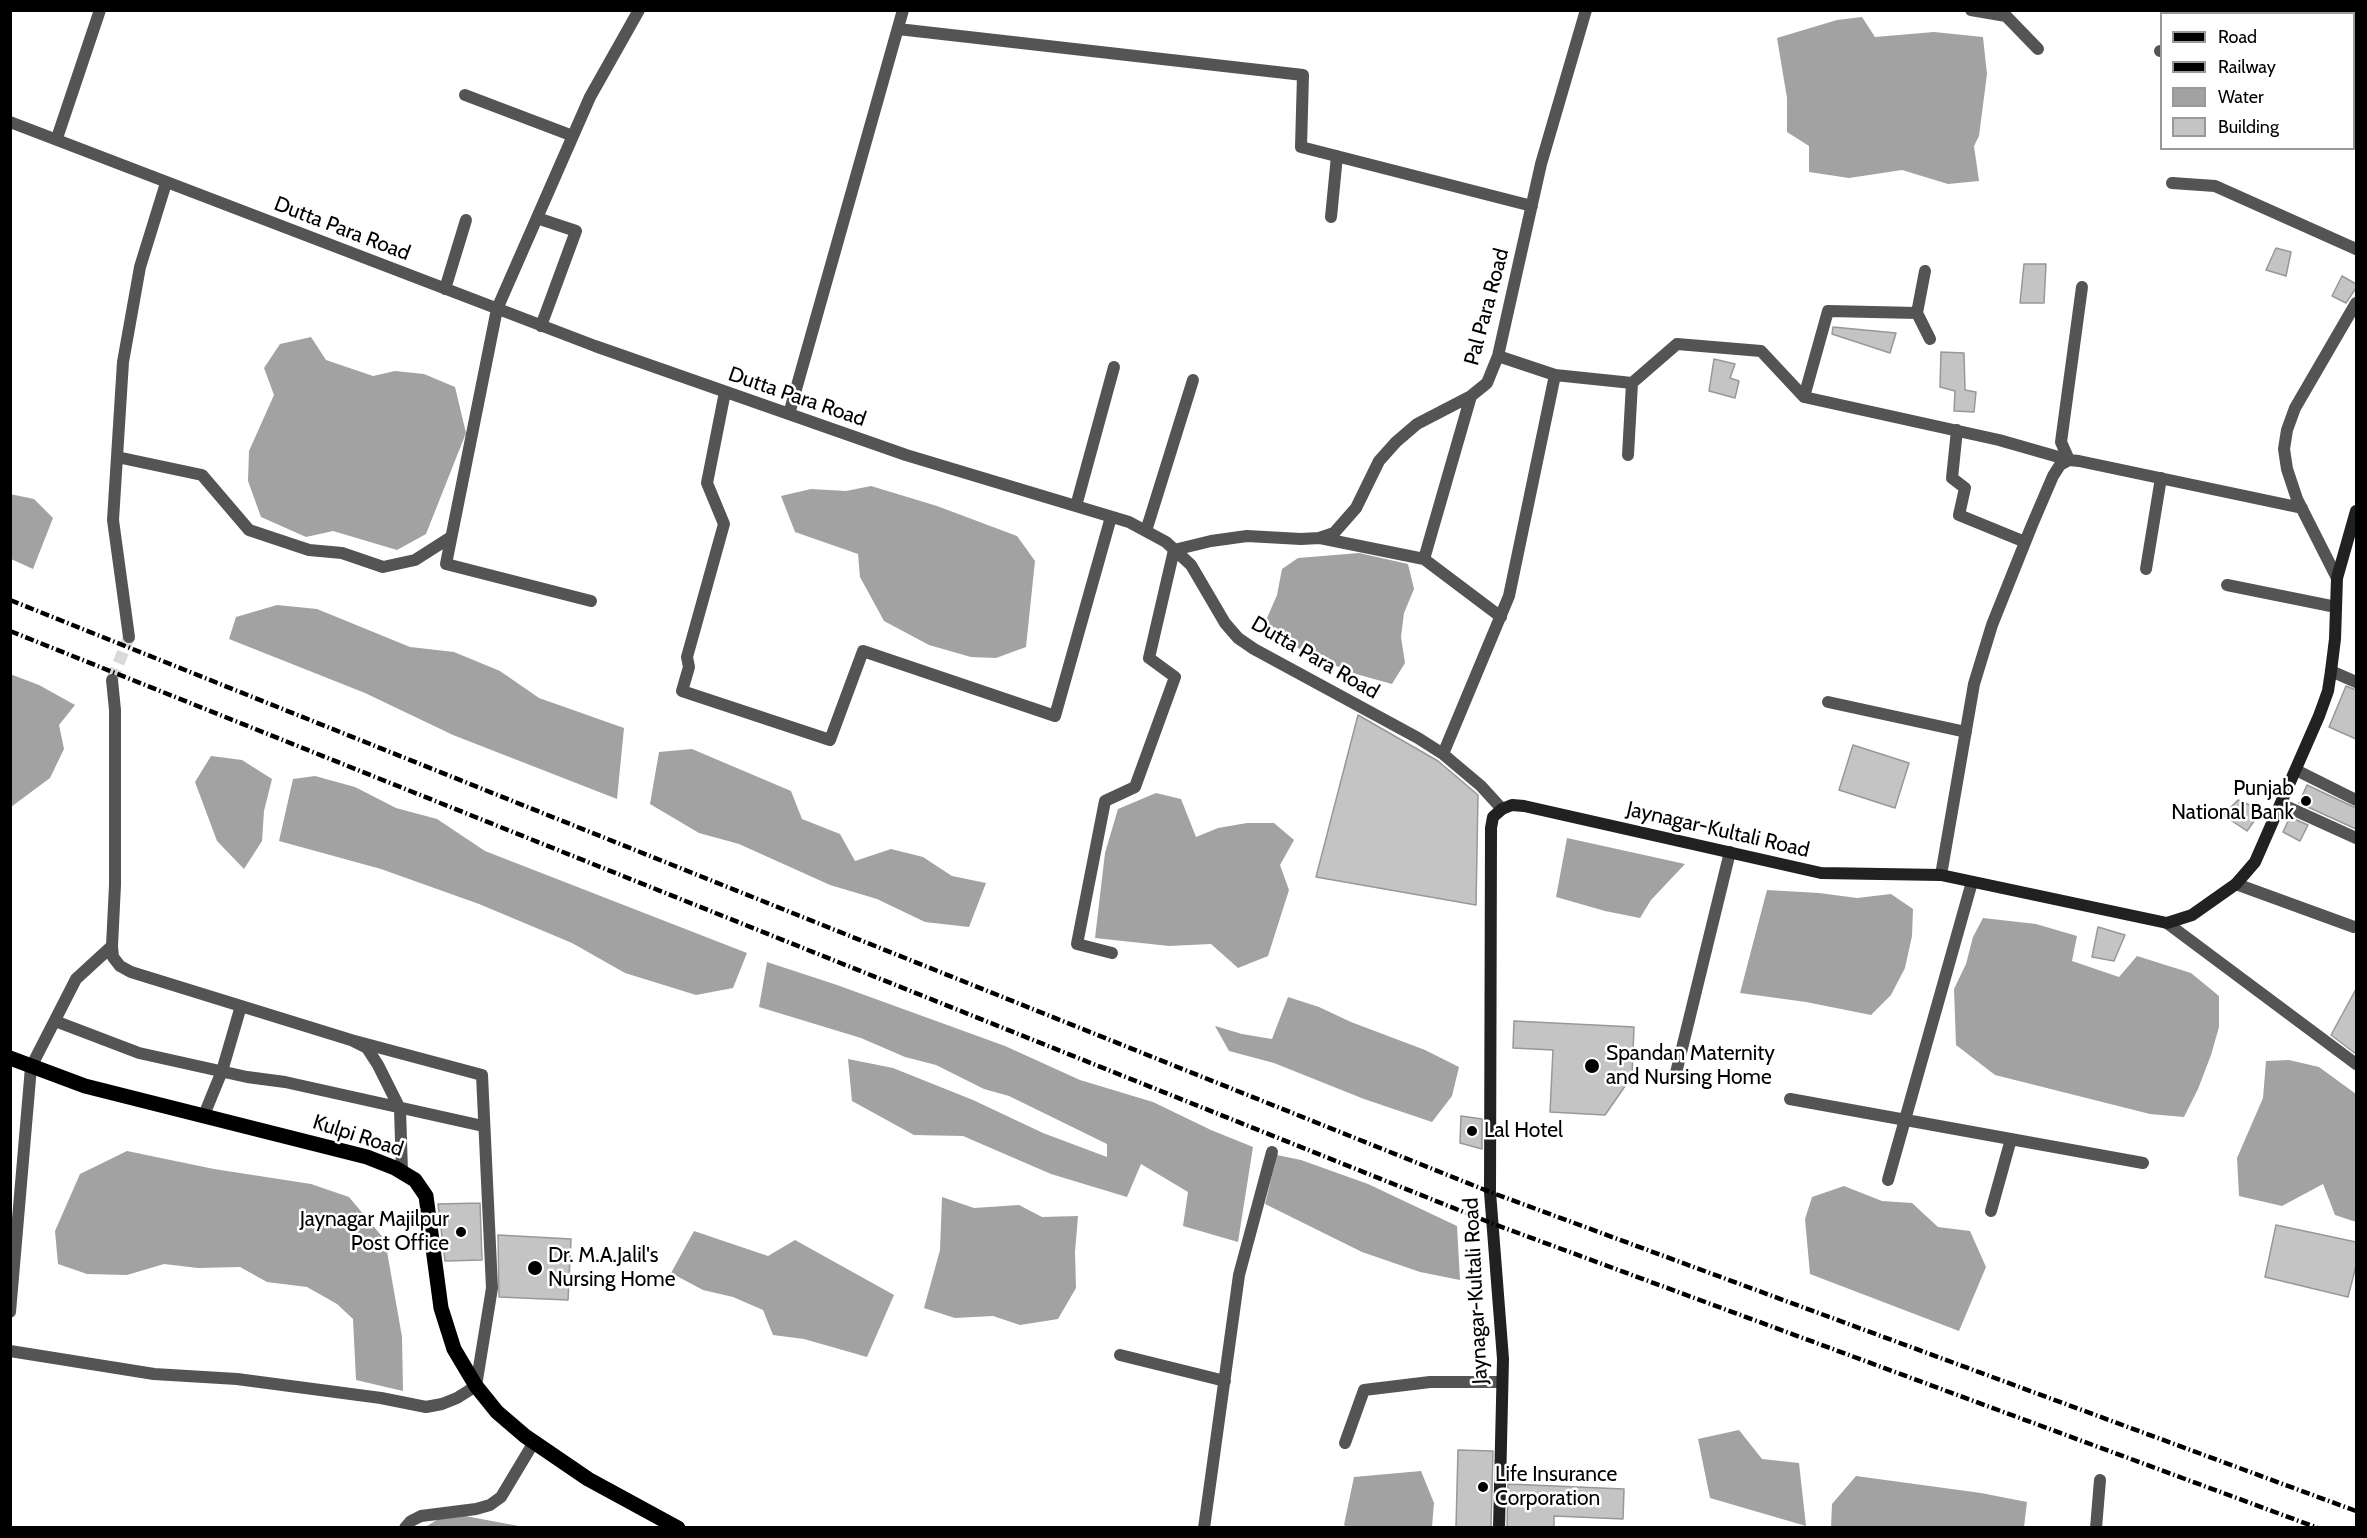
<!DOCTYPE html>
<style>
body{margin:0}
#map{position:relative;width:2367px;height:1538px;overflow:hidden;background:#fff;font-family:Cabin,sans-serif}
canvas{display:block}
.frame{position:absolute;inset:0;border:12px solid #000;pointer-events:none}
.legend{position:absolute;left:2160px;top:12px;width:195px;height:138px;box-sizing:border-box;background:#fff;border:2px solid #999;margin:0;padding:8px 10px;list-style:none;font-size:18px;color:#000}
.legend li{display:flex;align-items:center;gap:12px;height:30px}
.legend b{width:30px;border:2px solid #999}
</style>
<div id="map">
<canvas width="2367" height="1538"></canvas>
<div class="frame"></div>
<ul class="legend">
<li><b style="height:8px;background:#000"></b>Road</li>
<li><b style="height:8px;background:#000"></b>Railway</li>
<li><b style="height:16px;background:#a2a2a2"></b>Water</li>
<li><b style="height:16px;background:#c4c4c4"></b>Building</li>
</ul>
</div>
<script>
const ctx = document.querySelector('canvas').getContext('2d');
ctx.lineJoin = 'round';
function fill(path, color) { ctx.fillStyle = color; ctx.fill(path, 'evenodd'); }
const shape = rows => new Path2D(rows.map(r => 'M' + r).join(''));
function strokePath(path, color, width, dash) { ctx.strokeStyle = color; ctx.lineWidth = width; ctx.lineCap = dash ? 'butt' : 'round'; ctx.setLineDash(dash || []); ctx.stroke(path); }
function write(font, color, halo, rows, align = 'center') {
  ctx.font = font + ' Cabin,sans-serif'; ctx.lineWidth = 5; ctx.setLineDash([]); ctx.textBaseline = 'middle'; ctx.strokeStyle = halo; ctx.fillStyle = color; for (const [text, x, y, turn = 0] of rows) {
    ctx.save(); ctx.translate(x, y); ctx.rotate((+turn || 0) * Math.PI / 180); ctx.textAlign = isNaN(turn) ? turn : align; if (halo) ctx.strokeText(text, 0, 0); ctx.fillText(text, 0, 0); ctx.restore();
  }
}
fill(shape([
 [1862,17,1875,37,1934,32,1983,37,1987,74,1979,136,1974,146,1979,181,1948,184,1902,170,1849,178,1809,172,1809,146,1787,132,1787,98,1777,38,1837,20],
 [311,337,326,360,373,376,395,371,424,374,455,387,466,433,426,534,397,550,333,531,306,537,261,517,248,481,249,451,274,395,264,368,280,344],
 [871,486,937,506,1017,536,1035,561,1026,647,996,658,971,657,929,645,884,621,860,577,858,554,795,532,781,496,811,489,846,491],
 [10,494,34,499,53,518,33,569,11,559],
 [1359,553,1408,564,1414,589,1404,613,1401,637,1405,663,1392,684,1356,674,1322,660,1296,647,1264,625,1277,595,1282,569,1298,558],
 [277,605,317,609,410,647,454,652,500,671,539,698,624,728,617,799,453,735,365,693,229,639,236,617],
 [10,674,39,685,75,705,59,725,64,749,50,778,11,807],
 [692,749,791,791,802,819,840,834,855,861,891,849,923,857,952,876,986,883,969,927,925,922,877,899,830,885,739,844,699,833,650,804,659,752],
 [211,756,242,760,272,779,264,811,262,841,244,869,217,841,195,782],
 [315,776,355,787,396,808,437,819,485,851,747,953,733,988,696,995,625,973,572,943,479,904,381,869,279,841,293,779],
 [1156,793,1181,799,1196,837,1218,828,1247,823,1274,823,1294,840,1280,865,1289,890,1268,956,1238,968,1211,944,1169,946,1095,938,1105,853,1118,809],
 [1567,838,1685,864,1651,900,1640,918,1605,911,1556,897],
 [1767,890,1819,893,1857,898,1891,894,1913,909,1912,936,1905,968,1891,995,1871,1015,1806,1002,1740,993],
 [1983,918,2036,924,2077,936,2072,961,2119,977,2137,956,2191,973,2219,996,2219,1027,2211,1055,2198,1089,2184,1117,2150,1114,1995,1075,1956,1045,1954,989,1966,964,1973,937],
 [767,962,837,985,1005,1046,1080,1080,1153,1102,1211,1130,1253,1147,1238,1242,1183,1226,1188,1192,1141,1164,1127,1197,1051,1174,963,1136,914,1135,852,1101,848,1059,893,1068,973,1100,1043,1133,1107,1157,1107,1144,1009,1096,984,1089,936,1065,905,1057,861,1038,759,1007],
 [1288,997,1319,1007,1351,1022,1425,1050,1459,1067,1452,1096,1432,1122,1364,1099,1274,1063,1229,1051,1215,1026,1242,1034,1272,1039],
 [2289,1060,2319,1067,2356,1094,2356,1222,2335,1215,2323,1184,2282,1206,2239,1196,2237,1158,2263,1098,2266,1061],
 [127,1151,214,1169,311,1184,349,1197,385,1240,402,1337,403,1391,356,1380,353,1319,337,1304,307,1287,267,1282,240,1267,198,1268,164,1264,127,1275,87,1274,58,1264,55,1231,80,1174],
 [1277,1155,1301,1160,1368,1184,1457,1226,1460,1280,1420,1272,1362,1252,1265,1204],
 [1844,1186,1882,1201,1912,1203,1938,1227,1970,1231,1986,1267,1959,1331,1810,1274,1805,1219,1812,1197],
 [942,1197,974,1208,1019,1205,1042,1217,1078,1216,1075,1252,1076,1288,1058,1319,1020,1325,993,1316,955,1318,924,1308,940,1250],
 [694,1231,768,1256,795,1240,894,1295,867,1357,804,1339,773,1335,763,1310,733,1297,703,1290,671,1273],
 [1739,1430,1762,1459,1799,1463,1806,1526,1710,1498,1698,1439],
 [1421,1471,1434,1503,1432,1527,1349,1528,1344,1525,1354,1477],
 [1856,1476,1981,1493,2027,1502,2024,1527,1831,1527,1832,1504],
 [443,1516,465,1516,524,1527,424,1528]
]), '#a2a2a2');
const building = shape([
 [2276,248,2291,252,2286,276,2266,270,2276,248],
 [2024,264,2046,264,2044,303,2020,303,2024,264],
 [2342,276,2356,284,2356,288,2346,303,2332,296,2342,276],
 [1833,327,1896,333,1890,353,1832,334,1833,327],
 [1941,352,1964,353,1965,390,1976,392,1974,412,1954,411,1955,391,1940,387,1941,352],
 [1714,359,1735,364,1730,378,1739,381,1735,398,1709,391,1714,359],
 [2346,686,2356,690,2356,739,2329,727,2346,686],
 [1358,715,1438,761,1478,795,1476,905,1316,877,1358,715],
 [1853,745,1909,763,1895,808,1839,790,1853,745],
 [2307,785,2356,808,2356,829,2299,803,2307,785],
 [2238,800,2262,810,2247,831,2223,815,2238,800],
 [2290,817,2308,825,2300,841,2283,832,2290,817],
 [2098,927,2125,935,2114,961,2092,957,2098,927],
 [2356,989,2356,1054,2331,1035,2356,989],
 [1514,1021,1634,1027,1632,1076,1605,1115,1550,1112,1553,1050,1513,1048,1514,1021],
 [1461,1116,1482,1119,1482,1149,1460,1143,1461,1116],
 [480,1203,482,1260,445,1261,438,1204,480,1203],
 [2276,1225,2356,1242,2356,1266,2348,1297,2265,1277,2276,1225],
 [498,1235,571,1239,568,1300,499,1297,498,1235],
 [1458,1450,1493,1451,1491,1527,1456,1527,1458,1450],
 [1508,1484,1624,1489,1623,1519,1554,1516,1554,1527,1507,1527,1508,1484]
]);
fill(building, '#c4c4c4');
strokePath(building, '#989898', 1.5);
strokePath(shape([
 [112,680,129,637]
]), '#d9d9d9', 12, [12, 6]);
strokePath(shape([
 [1971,10,2006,16,2038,49],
 [898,29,1303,75,1301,147,1532,206],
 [2160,51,2162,51],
 [2354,64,2356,64],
 [465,95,573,136],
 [10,122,595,346,906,455,1129,522,1166,542,1191,565,1225,623,1238,638,1254,649,1418,738,1443,754,1481,786,1502,809],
 [57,138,100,10],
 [2172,183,2215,186,2356,249],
 [1331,217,1337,156],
 [537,218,576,231,541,326],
 [445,289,466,220],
 [1917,313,1925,271],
 [1555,375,1632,383,1677,344,1761,351,1804,397,1999,440,2069,460],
 [725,392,707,483,724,524,687,657,689,667,682,691,830,740,863,651,1055,716,1111,517],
 [1804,397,1828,311,1917,313,1930,339],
 [789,414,903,10],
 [1957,430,1952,478,1965,488,1959,515,2025,542],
 [1628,455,1632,383],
 [117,457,202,475,249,530,309,550,342,553,383,567,415,560,451,537],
 [2069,460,2061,442,2082,287],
 [1076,506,1114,367],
 [1146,531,1193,380],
 [1320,538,1424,559,1501,617],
 [1424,559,1471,396],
 [2146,569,2161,478],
 [2337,578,2297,499,2287,469,2284,449,2287,430,2295,408,2356,303],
 [2227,585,2336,607],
 [591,601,446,564,497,309,590,97,639,10],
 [129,637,113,520,123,362,140,267,166,183],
 [2331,671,2356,682],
 [112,680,115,710,115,885,112,946,113,957,120,966,131,972,351,1040,367,1048,378,1065,400,1109,402,1172],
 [1828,702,1966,732],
 [1443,754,1509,596,1555,375,1498,356],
 [2296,770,2356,800],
 [2281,804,2356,838],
 [1941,875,1974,684,1992,625,2032,525,2053,476,2060,465,2069,460,2079,461,2302,508],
 [2236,884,2354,927],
 [2167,923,2356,1064],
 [1112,953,1077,944,1105,801,1135,787,1175,677,1149,658,1174,550,1211,541,1247,536,1301,539,1319,538,1334,533,1356,508,1379,461,1396,442,1417,424,1471,396,1487,383,1498,356,1541,164,1586,10],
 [55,1021,139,1053,247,1077,285,1082,483,1126],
 [1675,1077,1730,852],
 [1790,1099,2143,1163],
 [204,1115,222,1071,241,1006],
 [1888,1180,1972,882],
 [1991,1211,2011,1139],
 [10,1312,31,1067,76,979,112,946],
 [10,1351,154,1374,237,1379,381,1398,426,1407,442,1404,457,1398,476,1386,492,1288,482,1075,351,1040],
 [1120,1355,1225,1381],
 [1345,1443,1364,1390,1430,1382,1502,1382],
 [405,1528,411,1521,421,1516,476,1509,490,1505,501,1497,534,1442],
 [1204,1528,1239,1275,1272,1152],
 [2096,1528,2100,1480]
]), '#545454', 12);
strokePath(shape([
 [1499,1528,1503,1359,1490,1192,1491,828,1493,817,1502,809,1512,805,1524,806,1821,873,1941,875,2167,923,2192,915,2236,884,2255,862,2319,716,2328,691,2331,671,2335,639,2337,578,2356,511]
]), '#212121', 12);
strokePath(shape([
 [10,1058,85,1086,367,1157,395,1168,415,1180,426,1196,441,1308,454,1349,476,1386,497,1412,525,1436,588,1479,678,1528]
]), '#000', 15);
strokePath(shape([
 [10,600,1490,1192,2356,1511],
 [10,631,1491,1223,2318,1528]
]), '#000', 4.5, [9, 3, 1.5, 3]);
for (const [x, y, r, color] of [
 [2306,801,6,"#000"],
 [1592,1066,8,"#000"],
 [1472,1131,6,"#000"],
 [461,1232,6,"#000"],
 [535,1268,8,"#000"],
 [1483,1487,6,"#000"]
]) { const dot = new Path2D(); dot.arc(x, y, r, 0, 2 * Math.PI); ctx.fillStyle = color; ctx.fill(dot); strokePath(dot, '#fff', 2); }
write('21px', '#000', '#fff', [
 ["Dutta Para Road",342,229,21],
 ["Pal Para Road",1487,307,-75],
 ["Dutta Para Road",797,397,19],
 ["Dutta Para Road",1315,658,30],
 ["Jaynagar-Kultali Road",1718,830,13],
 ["Kulpi Road",358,1136,18],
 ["Jaynagar-Kultali Road",1476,1291,-93]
]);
write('21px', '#000', '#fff', [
 ["Punjab",2294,789,"right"],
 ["National Bank",2294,813,"right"],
 ["Spandan Maternity",1606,1054],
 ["and Nursing Home",1606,1078],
 ["Lal Hotel",1484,1131],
 ["Jaynagar Majilpur",449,1220,"right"],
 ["Post Office",449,1244,"right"],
 ["Dr. M.A.Jalil's",548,1256],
 ["Nursing Home",548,1280],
 ["Life Insurance",1495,1475],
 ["Corporation",1495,1499]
], 'left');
</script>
